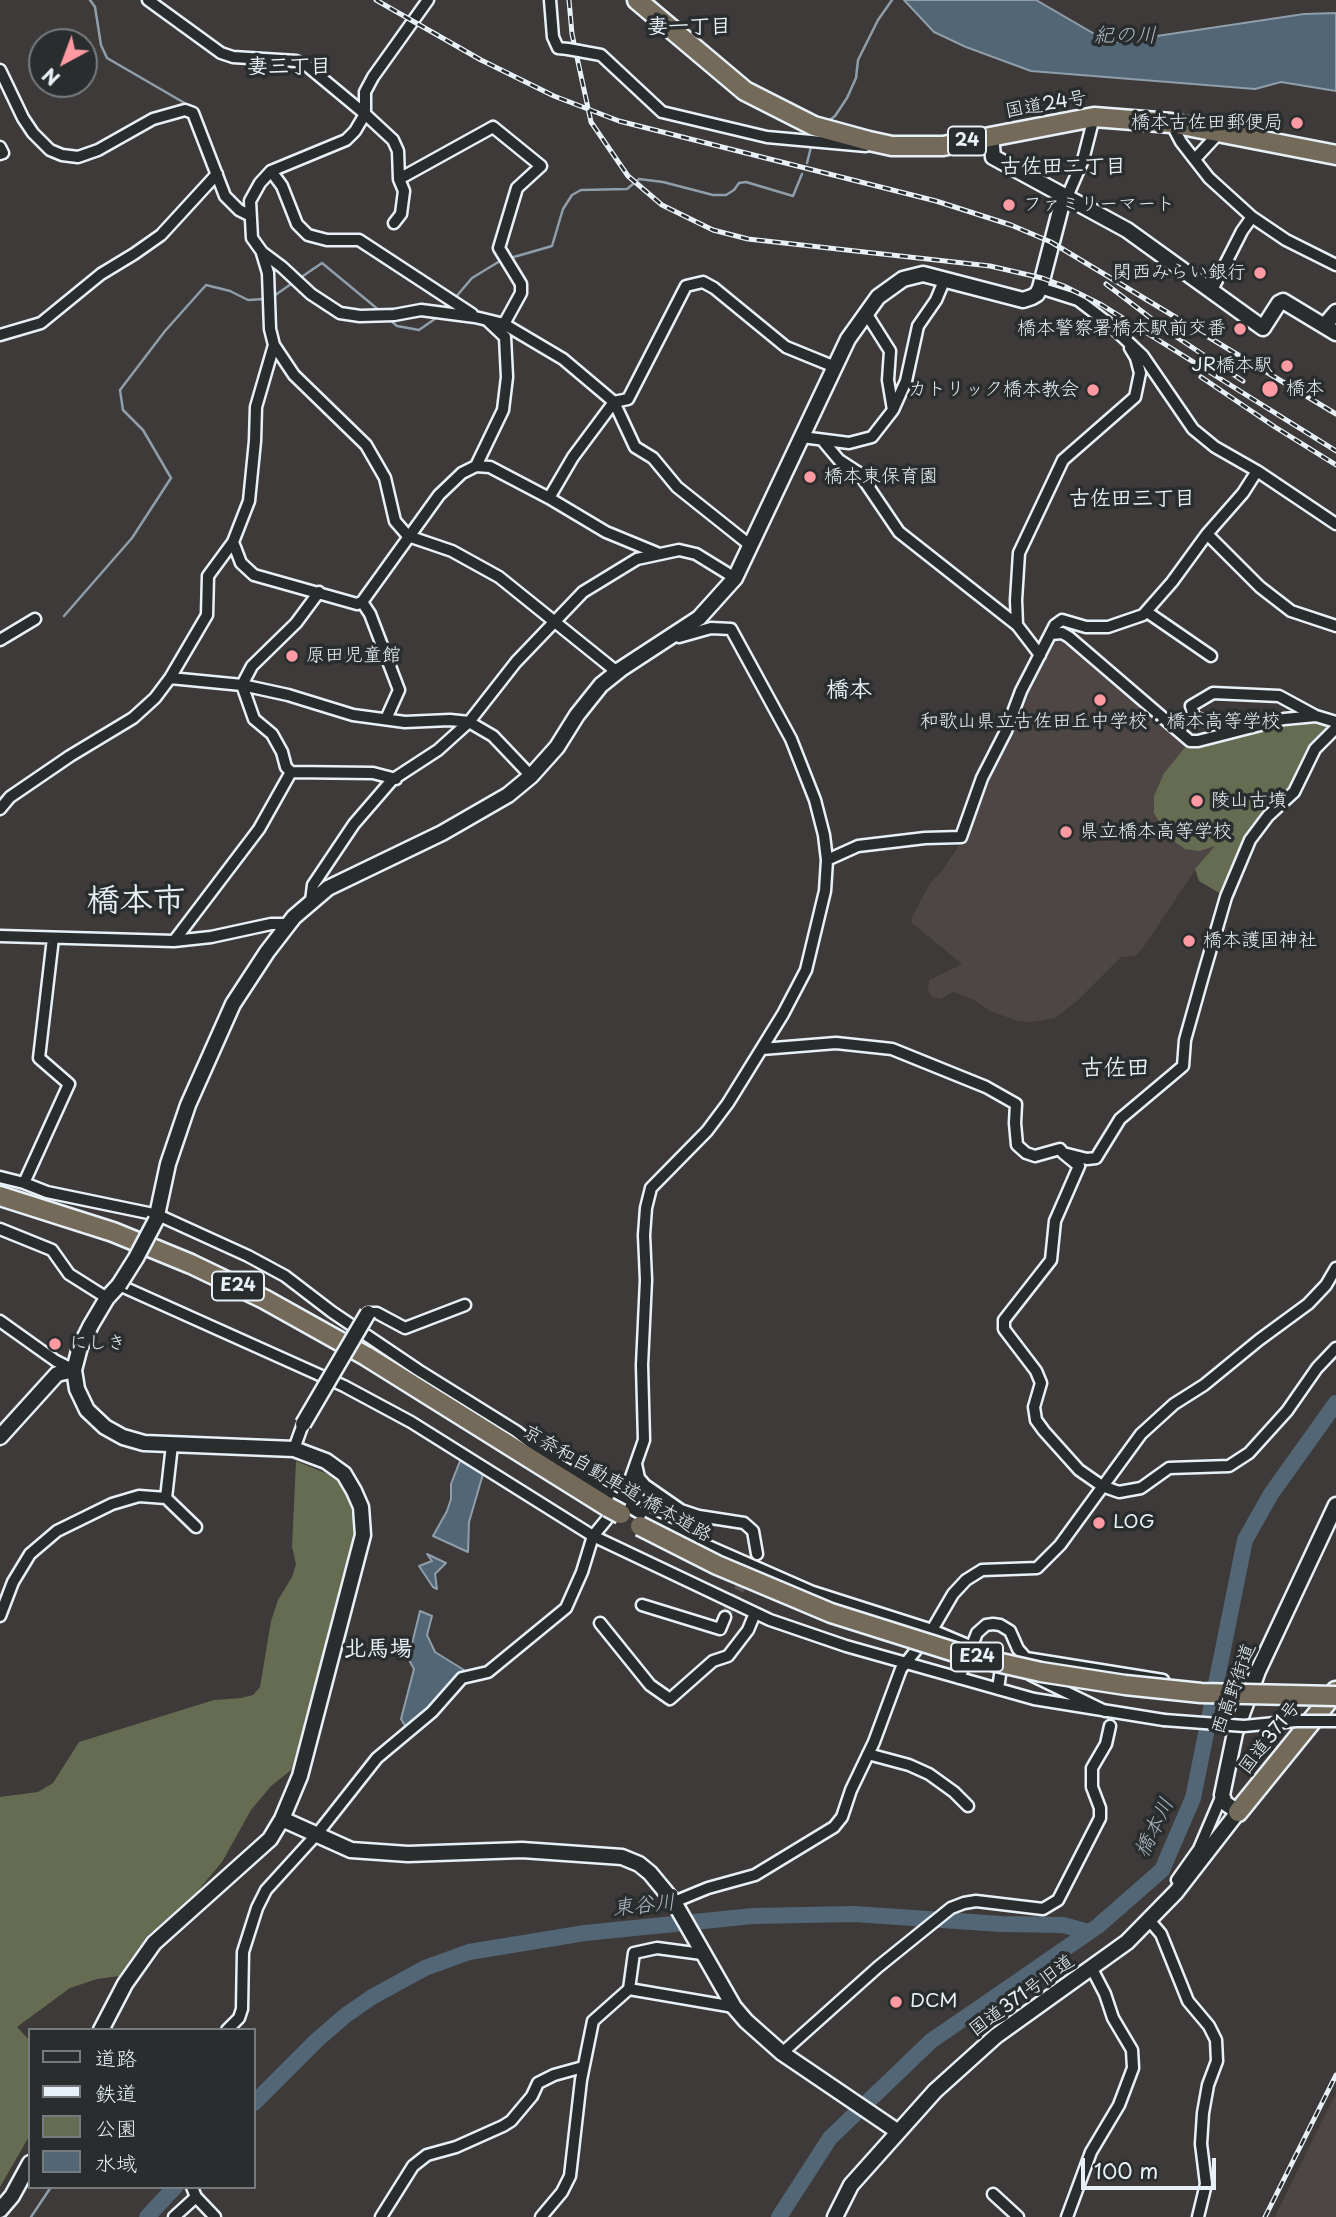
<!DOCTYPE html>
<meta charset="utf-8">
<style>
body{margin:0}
#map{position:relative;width:1336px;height:2217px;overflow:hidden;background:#3d3a39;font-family:"Playpen Sans","Klee One",sans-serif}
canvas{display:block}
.legend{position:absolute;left:28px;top:2028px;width:228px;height:161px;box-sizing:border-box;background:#2a2d2e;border:2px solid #767b7f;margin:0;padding:9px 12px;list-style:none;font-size:21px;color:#e8f1f8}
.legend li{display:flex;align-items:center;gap:14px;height:35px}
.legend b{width:35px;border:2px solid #767b7f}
.north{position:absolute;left:28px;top:28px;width:70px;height:70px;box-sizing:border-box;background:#2a2d2e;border:2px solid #767b7f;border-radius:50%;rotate:221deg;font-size:19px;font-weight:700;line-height:28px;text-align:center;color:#e8f1f8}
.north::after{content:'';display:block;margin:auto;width:24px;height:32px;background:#ff9aa2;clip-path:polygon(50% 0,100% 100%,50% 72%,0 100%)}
.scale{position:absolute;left:1081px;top:2158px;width:135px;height:32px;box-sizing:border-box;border:4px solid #e8f1f8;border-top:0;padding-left:9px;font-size:21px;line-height:24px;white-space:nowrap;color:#e8f1f8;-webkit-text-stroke:5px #2a2d2e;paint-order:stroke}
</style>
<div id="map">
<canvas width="1336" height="2217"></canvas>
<ul class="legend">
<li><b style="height:9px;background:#2a2d2e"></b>道路</li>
<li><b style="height:9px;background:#e8f1f8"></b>鉄道</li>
<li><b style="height:19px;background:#666c51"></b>公園</li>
<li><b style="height:19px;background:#536676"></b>水域</li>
</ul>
<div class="north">N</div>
<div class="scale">100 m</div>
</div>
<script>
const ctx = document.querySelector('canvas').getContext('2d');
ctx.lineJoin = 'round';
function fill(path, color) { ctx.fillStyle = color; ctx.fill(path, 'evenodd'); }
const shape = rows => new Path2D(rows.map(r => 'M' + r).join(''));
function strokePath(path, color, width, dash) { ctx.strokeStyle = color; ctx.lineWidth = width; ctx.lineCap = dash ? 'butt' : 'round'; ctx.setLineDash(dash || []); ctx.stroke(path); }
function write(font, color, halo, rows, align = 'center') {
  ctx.font = font + ' "Playpen Sans","Klee One",sans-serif'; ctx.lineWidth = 7; ctx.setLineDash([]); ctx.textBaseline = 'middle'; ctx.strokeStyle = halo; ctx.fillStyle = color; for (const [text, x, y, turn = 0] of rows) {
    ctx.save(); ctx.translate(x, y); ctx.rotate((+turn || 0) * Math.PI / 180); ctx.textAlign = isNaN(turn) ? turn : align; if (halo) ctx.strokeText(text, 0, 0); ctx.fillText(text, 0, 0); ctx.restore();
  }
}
fill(shape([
 [1062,636,1171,729,1186,745,1164,773,1216,845,1195,870,1143,948,1135,956,1121,957,1078,1000,1055,1018,1031,1022,1018,1021,990,1011,973,999,953,992,941,999,933,998,928,991,929,980,962,964,912,923,911,919,931,882,942,871,958,847,959,841,966,839,978,800,1031,682,1052,638],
 [1336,2093,1336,2217,1275,2217,1313,2139]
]), '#4d4644');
fill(shape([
 [1316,716,1336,722,1318,745,1294,792,1250,839,1226,897,1199,881,1195,869,1215,846,1199,851,1185,849,1168,837,1154,813,1154,796,1164,773,1190,741],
 [296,1461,335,1477,349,1499,355,1530,353,1546,295,1767,271,1786,251,1810,222,1862,196,1893,147,1936,119,1976,97,1979,70,1988,17,2027,30,2041,30,2135,0,2187,0,1797,38,1792,53,1783,79,1742,214,1700,241,1698,253,1695,260,1687,271,1621,278,1600,292,1577,296,1564,292,1547]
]), '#666c51');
const water = shape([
 [904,0,1036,0,1110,43,1304,14,1336,13,1336,91,1281,82,1255,89,1031,71,966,47,934,32,904,0],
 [460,1461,483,1474,469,1522,468,1552,433,1536,447,1511,451,1499,451,1484,460,1461],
 [427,1554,446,1563,435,1574,437,1589,433,1587,419,1566,432,1561,427,1554],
 [420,1611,432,1616,427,1635,435,1652,464,1670,434,1706,407,1729,401,1719,414,1669,409,1660,410,1652,420,1611]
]);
fill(water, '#536676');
strokePath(water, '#8f9eaa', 2);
strokePath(shape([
 [90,0,95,7,101,45,107,58,188,105],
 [827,122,835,116,847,98,856,78,858,60,878,20,892,0],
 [807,163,814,135],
 [300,278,322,263,380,311],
 [271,298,294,282],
 [455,298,472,278,500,261,552,246,563,209,572,195,581,190,627,189,639,179,663,182,713,195,726,195,734,190,739,183,746,182,793,196,802,174],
 [390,320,397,326,419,330,439,316],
 [64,616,132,538,171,478,143,430,123,410,120,390,165,331,206,285,230,291,248,300,264,299],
 [31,2217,51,2187]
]), '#8f9eaa', 2.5);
strokePath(shape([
 [254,2103,317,2040,346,2015,372,1997,425,1968,469,1952,585,1933,753,1916,854,1914,1001,1924,1063,1925,1089,1932],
 [147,2217,175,2187],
 [779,2217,830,2138,931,2041,1098,1926,1162,1870,1193,1798,1245,1540,1271,1494,1336,1403]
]), '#536676', 16);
strokePath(shape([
 [725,1617,757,1554]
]), '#575556', 10, [10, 5]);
const street = shape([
 [148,0,221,53,233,57,296,61,306,65,365,114,393,140,398,151,399,179,404,191,401,214,394,223],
 [550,0,553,37,558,48,568,49],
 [579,51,601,55,662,112,767,137,866,146],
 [0,70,23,118,33,133,50,150,62,155,78,157,98,150,153,119,185,110,193,113,225,196,239,210,249,215],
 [1171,123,1181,142,1209,178,1252,217,1286,240,1336,265],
 [0,147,3,153,0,154],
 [1195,159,1220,132],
 [271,171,282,186,297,224,308,235,327,240,359,240,472,314],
 [399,179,493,127,541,166,517,188,499,248,521,284,521,293,504,324,475,317,421,310,394,315,360,316,340,313,311,294,282,267,262,252,252,238,250,201,260,183,271,171,346,140,355,131,365,114,365,92,373,77,428,0],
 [1067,197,1083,160,1094,117],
 [262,253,268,273,270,329,274,345,294,375,366,445,385,478,395,521,408,536,452,551,499,577,617,672],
 [1040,288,1078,300,1108,323,1143,356,1193,429,1215,447,1257,471,1336,524],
 [1211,292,1242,231,1252,217],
 [504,324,563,359,614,402,635,447,653,458,677,487,751,546],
 [0,335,41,323,101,274,134,254,161,235,217,174],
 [893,410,906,381,918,326,936,300,944,281],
 [802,437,849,443,872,437,893,410,888,380,890,351,866,313],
 [823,441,839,460,859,473,899,532,1017,625],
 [476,466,503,410,507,377,505,337,487,320],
 [549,498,573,457,614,402,628,399,686,286,703,282,714,288,786,347,835,367],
 [1207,534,1260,587,1291,611,1336,626],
 [233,542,241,563,254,575,357,604,362,602],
 [362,602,439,495,462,473,476,466,490,467,549,498,606,532,657,553],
 [362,602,370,614,399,690,386,719],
 [1147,612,1211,656],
 [1051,634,1062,633,1069,637,1190,741,1198,741,1284,719,1316,716,1336,722],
 [0,640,35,619],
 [1040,655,1017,625,1016,600,1019,553,1063,460,1135,397,1140,373,1136,358,1130,348],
 [170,678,242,685,288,695,353,715,405,722,450,720,469,722,493,736,531,776],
 [242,685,252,666,296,623,319,592],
 [242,685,254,719,272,734,282,752,286,767,291,772],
 [1242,727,1208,722,1194,717,1191,706,1213,693,1279,696,1314,715],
 [1336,728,1315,749,1294,792,1268,816,1250,840,1226,897,1203,976,1185,1040,1183,1066,1120,1119,1096,1158,1087,1159,1063,1153,1079,1166,1055,1221,1051,1260,1004,1320,1004,1329,1036,1371,1041,1383,1034,1407,1036,1420,1044,1431,1079,1470,1102,1486,1119,1492,1141,1488,1169,1468,1229,1466,1249,1453,1287,1411,1317,1368,1336,1348],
 [291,772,373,773,396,779],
 [0,809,10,797,70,756,133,718,155,698,170,678,207,615,208,576,233,542,249,501,255,441,256,407,274,345],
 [827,860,858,846,925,838,961,837,982,778,1006,731,1021,691,1055,625,1062,620,1086,627,1108,627,1143,615,1172,582,1207,534,1243,493,1257,471],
 [311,901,313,885,354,824,392,780,438,750,469,722,516,662,583,592,637,559,679,550,696,554,735,578],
 [0,936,174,941,211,937,271,924,288,924],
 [174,941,259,829,291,772],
 [762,1049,836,1043,892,1049,986,1087,1016,1104,1015,1123,1017,1145,1026,1153,1035,1156,1060,1149,1063,1153],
 [0,1177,24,1183,47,1192,158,1215,248,1256,285,1276,332,1312,418,1370,516,1431,558,1464,656,1523,813,1592,932,1630,989,1654],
 [24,1183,69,1084,39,1058,53,938],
 [0,1229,52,1250,69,1274,107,1298],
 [119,1285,344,1386,411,1422,593,1536,770,1620,846,1646,1034,1699,1164,1720],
 [368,1313,377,1313,405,1328,465,1305],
 [0,1321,56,1361,74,1370],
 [172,1445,166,1498,196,1527],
 [294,1449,303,1424],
 [636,1464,639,1478,645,1485,681,1510,699,1516,744,1523,753,1531,757,1554],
 [642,1605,720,1629,725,1617],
 [0,1616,13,1582,30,1554,57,1531,112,1504,139,1496,166,1498],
 [600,1623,650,1685,670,1699,713,1661,728,1656,748,1630,755,1613],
 [1031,1675,1105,1711],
 [959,1678,977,1633,986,1625,993,1624,1000,1625,1010,1631,1018,1649,1026,1658,1163,1680],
 [998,1689,1002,1661],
 [868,1754,909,1765,929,1774,954,1792,968,1806],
 [1177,1880,1199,1849,1222,1795],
 [674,1902,708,1888,755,1875,834,1827,842,1817,851,1790,874,1742,901,1669,932,1630,953,1594,966,1580,982,1570,1037,1568,1060,1545,1141,1434,1174,1404,1204,1385,1259,1340,1308,1304,1326,1285,1336,1268],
 [1152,1915,1149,1920,1161,1934,1188,2001,1209,2026,1216,2040,1217,2061,1208,2085,1203,2113,1201,2144,1206,2184,1198,2217],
 [629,1989,634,1953,657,1948,702,1954],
 [227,2030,239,2018,242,2009,243,1952,257,1908,266,1890,317,1834,377,1758,432,1712,462,1678,488,1672,566,1608,582,1572,593,1536,616,1508,630,1480,644,1440,642,1365,646,1280,644,1235,646,1208,651,1188,707,1131,728,1103,783,1014,806,970,825,891,827,860,824,835,815,800,791,739,731,629,711,628,679,637],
 [782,2053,878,1967,951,1908,964,1903,976,1901,1043,1909,1058,1900,1100,1818,1100,1808,1092,1787,1092,1768,1106,1744,1110,1726],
 [192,2187,196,2197,215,2217],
 [993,2194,1018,2217],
 [174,2217,196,2197],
 [381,2217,413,2166,427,2155,456,2147,503,2126,511,2121,532,2096,538,2083,554,2075,583,2067],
 [541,2217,562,2192,570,2176,581,2080,593,2021,629,1989,734,2007],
 [1067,2217,1091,2152,1119,2105,1133,2068,1132,2050,1113,2018,1105,1994,1092,1969]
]);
const secondary = shape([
 [991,136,993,157,1127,230,1263,328,1279,303,1283,301,1336,333],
 [1324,326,1336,312],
 [156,1220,168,1164,188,1105,233,1004,267,952,294,917,328,888,442,833,508,795,531,776,557,747,577,715,601,685,621,669,699,618,735,578,848,339,878,297,903,279,923,274,1023,300,1032,297,1037,294,1040,288,1061,207,1067,197],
 [0,1437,57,1374,74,1370],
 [282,1819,351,1850,408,1854,522,1850,622,1857,639,1864,650,1873,674,1902,734,2007,746,2021,782,2053,897,2131],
 [101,2030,125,1984,154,1943,270,1839,282,1819,300,1776,363,1535,361,1507,354,1491,344,1474,326,1461,294,1449,144,1443,123,1437,105,1427,87,1410,77,1389,74,1370,80,1347,91,1325,107,1298,119,1285],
 [0,2210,12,2196,30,2163],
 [835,2217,851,2185,935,2091,996,2036,1127,1942,1176,1892,1238,1812,1225,1803,1222,1795,1235,1733,1258,1671,1336,1505]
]);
const highway = shape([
 [637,0,745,91,814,126,869,141,892,146,943,146,1094,117,1171,123,1336,155],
 [0,1196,113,1232,191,1264,264,1299,366,1356,608,1507],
 [1238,1812,1336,1691]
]);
strokePath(street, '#e8f1f8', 15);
strokePath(secondary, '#e8f1f8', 19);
strokePath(highway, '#e8f1f8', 23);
strokePath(street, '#2a2d2e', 10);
strokePath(secondary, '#2a2d2e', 14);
strokePath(highway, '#746a5a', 18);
const rail = shape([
 [376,0,481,60,554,96,619,121,936,201,1011,225,1051,242,1336,414],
 [569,0,572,34,591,122,628,176,662,205,713,230,748,239,990,266,1042,278,1064,286,1102,305,1336,451],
 [1106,284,1169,332,1243,381],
 [1201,377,1275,427,1336,465],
 [1265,2217,1336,2075]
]);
strokePath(rail, '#e8f1f8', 5);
strokePath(rail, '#2a2d2e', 2.5, [8]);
const streetBridge = shape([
 [568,49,579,51],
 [1164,1720,1244,1726,1296,1721,1336,1721]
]);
const secondaryBridge = shape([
 [119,1285,136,1258,156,1220],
 [303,1424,368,1313]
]);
const highwayBridge = shape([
 [608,1507,621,1514],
 [640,1526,717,1565,831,1613,961,1654,1041,1672,1125,1685,1201,1693,1336,1696]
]);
strokePath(streetBridge, '#e8f1f8', 15, []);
strokePath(secondaryBridge, '#e8f1f8', 19, []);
strokePath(highwayBridge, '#e8f1f8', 23, []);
strokePath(streetBridge, '#2a2d2e', 10);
strokePath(secondaryBridge, '#2a2d2e', 14);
strokePath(highwayBridge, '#746a5a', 18);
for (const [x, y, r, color] of [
 [1297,123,7,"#ff9aa2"],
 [1009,205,7,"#ff9aa2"],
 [1260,273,7,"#ff9aa2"],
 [1240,329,7,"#ff9aa2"],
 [1287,366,7,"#ff9aa2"],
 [1270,389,9,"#ff9aa2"],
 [1093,390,7,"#ff9aa2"],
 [810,477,7,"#ff9aa2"],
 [292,656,7,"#ff9aa2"],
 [1100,700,7,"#ff9aa2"],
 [1197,801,7,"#ff9aa2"],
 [1066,832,7,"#ff9aa2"],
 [1189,941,7,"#ff9aa2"],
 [55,1344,7,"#ff9aa2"],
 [1099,1523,7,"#ff9aa2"],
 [896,2002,7,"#ff9aa2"]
]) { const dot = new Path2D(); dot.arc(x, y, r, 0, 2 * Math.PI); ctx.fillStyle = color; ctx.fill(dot); strokePath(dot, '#2a2d2e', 2.5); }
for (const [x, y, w] of [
 [967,141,38],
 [238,1286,52],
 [977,1657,52]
]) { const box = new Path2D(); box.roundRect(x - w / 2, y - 14.5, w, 29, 5); ctx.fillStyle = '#2a2d2e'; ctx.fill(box); strokePath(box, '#e8f1f8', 2); }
write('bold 18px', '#e8f1f8', null, [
 ["24",967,141],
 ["E24",238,1286],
 ["E24",977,1657]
]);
write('19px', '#e8f1f8', '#2a2d2e', [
 ["国道24号",1046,105,-10],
 ["京奈和自動車道;橋本道路",617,1484,30],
 ["西高野街道",1234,1689,-70],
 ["国道371号",1270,1738,-52],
 ["国道371号旧道",1022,1996,-36]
]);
write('19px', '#e8f1f8', '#2a2d2e', [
 ["橋本古佐田郵便局",1283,123,"right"],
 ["ファミリーマート",1023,205],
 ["関西みらい銀行",1246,273,"right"],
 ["橋本警察署橋本駅前交番",1226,329,"right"],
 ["JR橋本駅",1273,366,"right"],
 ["橋本",1286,389],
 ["カトリック橋本教会",1079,390,"right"],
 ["橋本東保育園",824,477],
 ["原田児童館",306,656],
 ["和歌山県立古佐田丘中学校・橋本高等学校",1100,722,"center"],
 ["陵山古墳",1211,801],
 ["県立橋本高等学校",1080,832],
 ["橋本護国神社",1203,941],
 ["にしき",69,1344],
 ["LOG",1113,1523],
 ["DCM",910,2002]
], 'left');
write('bold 21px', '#e8f1f8', '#2a2d2e', [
 ["妻一丁目",689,27],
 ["妻三丁目",289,67],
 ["古佐田二丁目",1063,167],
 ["古佐田三丁目",1132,499]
]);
write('italic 21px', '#acb9c4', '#2a2d2e', [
 ["紀の川",1125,36],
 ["橋本川",1155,1828,-64],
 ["東谷川",644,1906,-6]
]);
write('bold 23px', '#e8f1f8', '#2a2d2e', [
 ["橋本",849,691],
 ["古佐田",1115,1069],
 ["北馬場",378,1650]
]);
write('bold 33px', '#e8f1f8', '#2a2d2e', [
 ["橋本市",136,902]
]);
</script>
